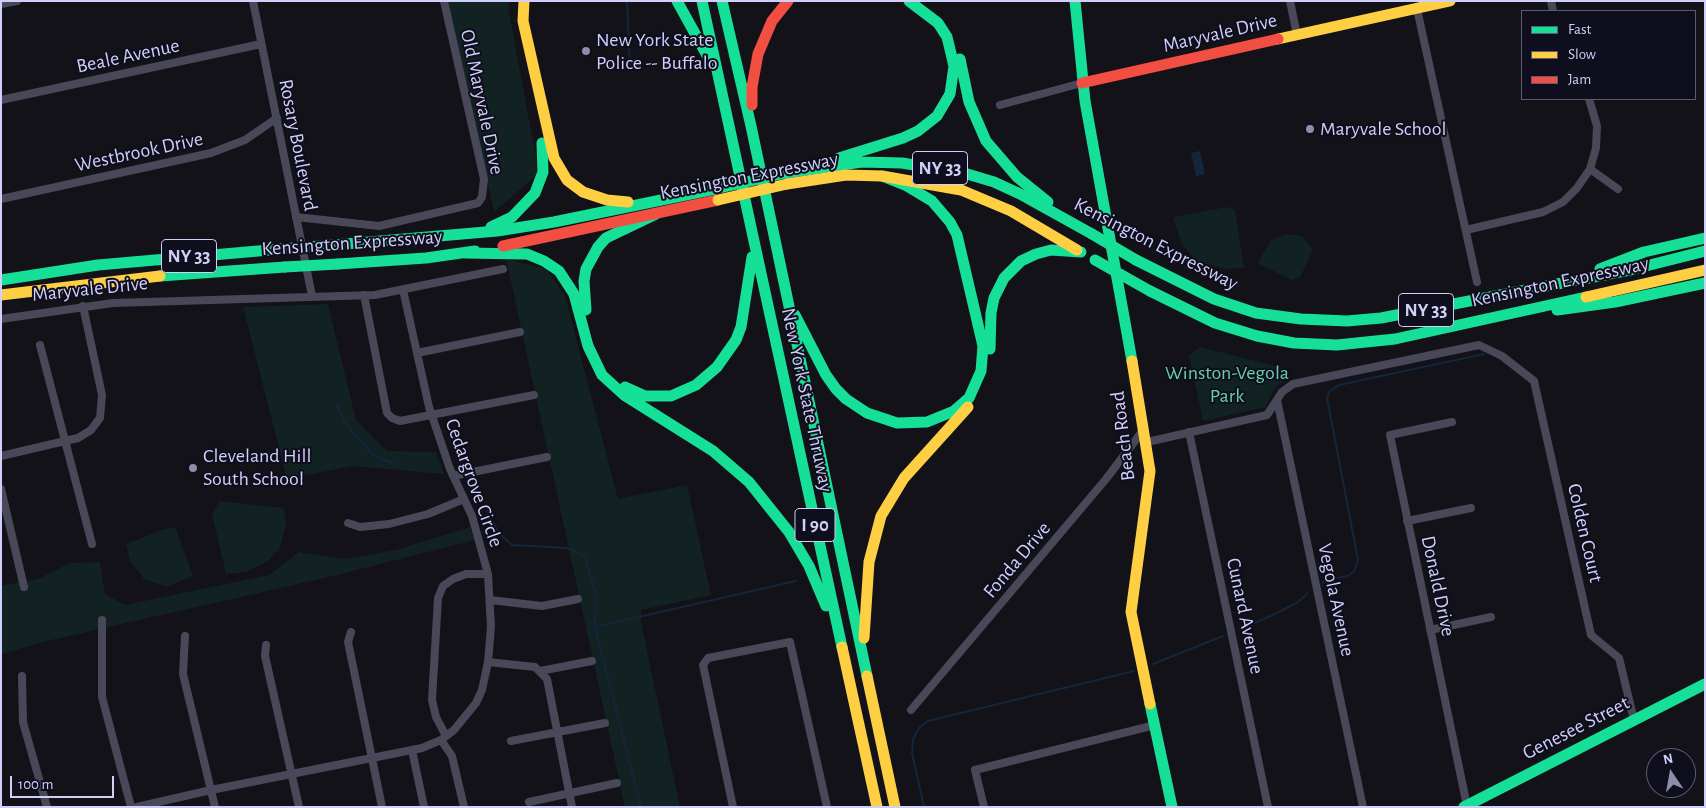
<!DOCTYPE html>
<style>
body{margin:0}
#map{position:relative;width:1706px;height:808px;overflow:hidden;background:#121218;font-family:"Alegreya Sans",sans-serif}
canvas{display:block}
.frame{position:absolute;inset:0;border:2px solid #d0cff9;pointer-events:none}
.legend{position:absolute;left:1521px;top:10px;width:175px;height:90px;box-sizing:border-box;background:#0f0e1c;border:1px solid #5c5b74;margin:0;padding:6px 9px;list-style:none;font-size:15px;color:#d0cff9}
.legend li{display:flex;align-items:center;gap:10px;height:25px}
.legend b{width:25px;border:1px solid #5c5b74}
.north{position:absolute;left:1646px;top:748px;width:50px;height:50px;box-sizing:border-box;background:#0f0e1c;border:1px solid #5c5b74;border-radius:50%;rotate:348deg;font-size:14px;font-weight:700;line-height:20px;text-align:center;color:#d0cff9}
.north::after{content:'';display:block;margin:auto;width:18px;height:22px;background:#8e8daa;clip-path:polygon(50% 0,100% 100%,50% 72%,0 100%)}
.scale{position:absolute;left:10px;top:776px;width:104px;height:22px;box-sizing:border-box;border:2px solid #d0cff9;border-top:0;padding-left:6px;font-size:15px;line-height:18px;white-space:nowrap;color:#d0cff9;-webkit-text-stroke:4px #0f0e1c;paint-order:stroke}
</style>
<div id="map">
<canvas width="1706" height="808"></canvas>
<div class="frame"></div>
<ul class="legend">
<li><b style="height:6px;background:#16e098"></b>Fast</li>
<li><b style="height:6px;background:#ffcf43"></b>Slow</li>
<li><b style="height:6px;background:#f24e42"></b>Jam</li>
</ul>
<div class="north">N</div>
<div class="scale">100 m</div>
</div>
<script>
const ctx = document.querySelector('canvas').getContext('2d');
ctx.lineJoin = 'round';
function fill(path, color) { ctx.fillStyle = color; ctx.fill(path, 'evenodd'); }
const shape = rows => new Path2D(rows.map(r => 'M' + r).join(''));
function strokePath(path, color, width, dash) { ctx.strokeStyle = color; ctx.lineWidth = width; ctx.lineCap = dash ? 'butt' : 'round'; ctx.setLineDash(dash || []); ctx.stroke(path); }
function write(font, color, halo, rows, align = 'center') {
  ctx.font = font + ' "Alegreya Sans",sans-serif'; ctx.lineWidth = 4; ctx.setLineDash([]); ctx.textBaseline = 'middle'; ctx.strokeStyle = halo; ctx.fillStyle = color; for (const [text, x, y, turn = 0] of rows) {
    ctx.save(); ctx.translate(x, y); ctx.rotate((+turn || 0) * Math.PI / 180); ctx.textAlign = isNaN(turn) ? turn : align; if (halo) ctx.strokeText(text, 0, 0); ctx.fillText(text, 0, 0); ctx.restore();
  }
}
fill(shape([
 [448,1,510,1,508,7,539,173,494,212],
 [1227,207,1235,210,1244,268,1227,269,1197,262,1181,243,1173,217],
 [1285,234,1302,236,1313,250,1300,277,1292,280,1259,264,1259,261,1271,240],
 [506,259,547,269,565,296,618,499,687,485,711,595,641,610,641,622,680,807,625,807],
 [328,304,356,420,387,451,436,452,444,474,352,466,287,479,243,307],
 [1200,347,1288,369,1289,378,1275,387,1266,407,1203,421,1189,355],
 [220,501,284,508,286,524,280,548,267,562,246,572,226,574,212,513],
 [170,527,176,529,193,576,166,587,144,579,130,561,126,544],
 [470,527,475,540,329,577,47,641,1,654,1,586,38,579,70,563,100,562,105,594,125,605,269,575,299,552,344,559,396,550]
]), '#122222');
fill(shape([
 [1200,151,1205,174,1196,176,1191,153]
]), '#14263b');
strokePath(shape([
 [627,1,630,68],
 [337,406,344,422,373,455,393,463],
 [487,511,499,533,512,545,567,548,585,556,596,596,595,627,641,807],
 [1322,583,1326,580,1348,576,1355,570,1358,560,1327,398,1329,392,1339,385,1484,354],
 [595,627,796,581],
 [1240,629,1273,615,1298,602,1308,593],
 [1153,664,1223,636],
 [924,807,912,753,913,739,919,728,928,721,1134,671]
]), '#14263b', 2);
strokePath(shape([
 [253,1,312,296],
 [1290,1,1297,35],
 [1551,1,1553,11],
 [1,4,17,1],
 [1417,9,1477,282],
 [1,100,261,44],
 [1000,105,1082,83],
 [1590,169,1618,189],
 [1,199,211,153,245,140,277,118],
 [296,217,379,226,478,203,482,197,484,179,444,1],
 [1466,230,1543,212,1563,202,1577,188,1590,169,1596,148,1597,126,1589,99],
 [364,295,387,413,392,418,400,421,534,395],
 [1,319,113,303,375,295,503,269],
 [40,345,92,544],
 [417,353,520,332],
 [1277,400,1363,807],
 [1452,422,1390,435,1467,806],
 [1189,432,1268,807],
 [1147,442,1267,415,1282,392,1293,384,1479,345,1502,356,1534,381,1591,635,1619,658,1634,720],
 [1,456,78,438,91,430,100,418,102,395,83,306],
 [453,476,547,457],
 [1,489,24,587],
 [1407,521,1471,508],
 [348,523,360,527,389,524,428,514,464,499],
 [490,600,542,606,578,599],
 [102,620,102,697,131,807],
 [1430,630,1491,617],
 [351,632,348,642,382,807],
 [185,636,183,674,215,807],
 [266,645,265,656,299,807],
 [488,662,535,667,547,679,572,807],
 [540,671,592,661],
 [22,676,23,722,47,807],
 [911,710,1106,479,1144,429],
 [446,736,436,717,432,700,438,598,443,586,453,579,466,574,488,574],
 [441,740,452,756,464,807],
 [511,741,605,723],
 [412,750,424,807],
 [529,802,617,783],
 [137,807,211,790,422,748,441,740,454,730,476,703,482,690,488,662,491,627,488,574,472,516,450,469,429,407,403,290],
 [733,807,703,665,708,658,790,642,827,807],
 [984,807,975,770,1155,725]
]), '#484858', 8);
strokePath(shape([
 [677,1,708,57],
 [702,1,842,647],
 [722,1,751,126,867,676],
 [1075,1,1085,101,1132,361],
 [960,59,969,102,986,141,1017,177,1048,202],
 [839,158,903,138,918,131,937,116,950,94,954,66,947,37,938,23,909,1],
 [785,173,862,162,902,163,964,173,994,182,1020,194,1092,234],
 [491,227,512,217,535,193,543,172,542,143],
 [334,245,497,231,554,222,715,189],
 [465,253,527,254,544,261,559,271,574,294,588,346,602,375,624,395,713,451,749,482,789,532,809,566,826,606],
 [1136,260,1214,299,1256,313,1301,319,1347,321,1381,318,1630,270,1705,251],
 [338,264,426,258,475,251],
 [1600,269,1644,252,1705,238],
 [160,276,285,267],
 [1,280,98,265,281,249],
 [1150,291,1215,323,1257,336,1294,343,1337,345,1395,339,1586,297],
 [586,310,584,281,586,269,598,247,606,238,656,214],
 [1557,310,1615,302,1705,283],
 [795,315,826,375,836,389,846,399,867,413,897,423,927,422,954,411,969,398,981,371,983,346,957,235,950,222,932,201,907,186,882,176],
 [990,349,991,313,994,298,1004,278,1021,261,1036,254,1051,250,1081,252],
 [625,387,645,396,671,396,696,385,717,367,736,340,741,327,752,257],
 [1150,704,1172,807],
 [1464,807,1705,684]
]), '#16e098', 11);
strokePath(shape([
 [524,1,523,21,554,158,567,180,583,192,607,200,628,202],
 [1278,39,1450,1],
 [787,184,846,175,882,176,961,190,1011,211,1077,250],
 [1,295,160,276],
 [1586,297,1705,270],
 [1132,361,1150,471,1131,612,1150,704],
 [864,638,869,562,881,516,904,478,968,407],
 [842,647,877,807],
 [867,676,895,807]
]), '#ffcf43', 11);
strokePath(shape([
 [1082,83,1278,39],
 [752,105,752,87,758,54,772,21,788,1],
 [503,246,718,200]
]), '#f24e42', 11);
strokePath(shape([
 [715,189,785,173],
 [1092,234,1136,260],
 [281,249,334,245],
 [1095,260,1150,291],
 [285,267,338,264]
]), '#16e098', 11);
strokePath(shape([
 [718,200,787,184]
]), '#ffcf43', 11);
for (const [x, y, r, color] of [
 [586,51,5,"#8e8daa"],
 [1310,129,5,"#8e8daa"],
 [193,468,5,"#8e8daa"]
]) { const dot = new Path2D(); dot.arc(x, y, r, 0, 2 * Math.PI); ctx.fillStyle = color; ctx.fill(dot); strokePath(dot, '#0f0e1c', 2); }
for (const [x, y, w] of [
 [940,168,55],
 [189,256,55],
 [1426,310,55],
 [815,525,40]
]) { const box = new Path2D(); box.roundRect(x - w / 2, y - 16.5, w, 33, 4); ctx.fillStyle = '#0f0e1c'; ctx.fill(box); strokePath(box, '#d0cff9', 1); }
write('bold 19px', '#d0cff9', null, [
 ["NY 33",940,168],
 ["NY 33",189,256],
 ["NY 33",1426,310],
 ["I 90",815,525]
]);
write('20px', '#d0cff9', '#0f0e1c', [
 ["Maryvale Drive",1220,33,-13],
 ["Beale Avenue",128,56,-12],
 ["Old Maryvale Drive",482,102,78],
 ["Rosary Boulevard",298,145,79],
 ["Westbrook Drive",139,152,-12],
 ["Kensington Expressway",749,176,-11],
 ["Kensington Expressway",352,243,-4],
 ["Kensington Expressway",1156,244,27],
 ["Kensington Expressway",1560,282,-12],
 ["Maryvale Drive",90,289,-6],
 ["New York State Thruway",807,400,78],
 ["Beach Road",1123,436,-97],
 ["Cedargrove Circle",474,483,70],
 ["Colden Court",1585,533,77],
 ["Fonda Drive",1017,560,-50],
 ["Donald Drive",1438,586,78],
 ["Vegola Avenue",1336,600,78],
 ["Cunard Avenue",1245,616,78],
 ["Genesee Street",1576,728,-27]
]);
write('20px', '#d0cff9', '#0f0e1c', [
 ["New York State",596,40],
 ["Police -- Buffalo",596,63],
 ["Maryvale School",1320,129],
 ["Cleveland Hill",203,456],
 ["South School",203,479]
], 'left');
write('20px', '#66ceab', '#0f0e1c', [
 ["Winston-Vegola",1227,373],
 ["Park",1227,396]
]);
</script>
